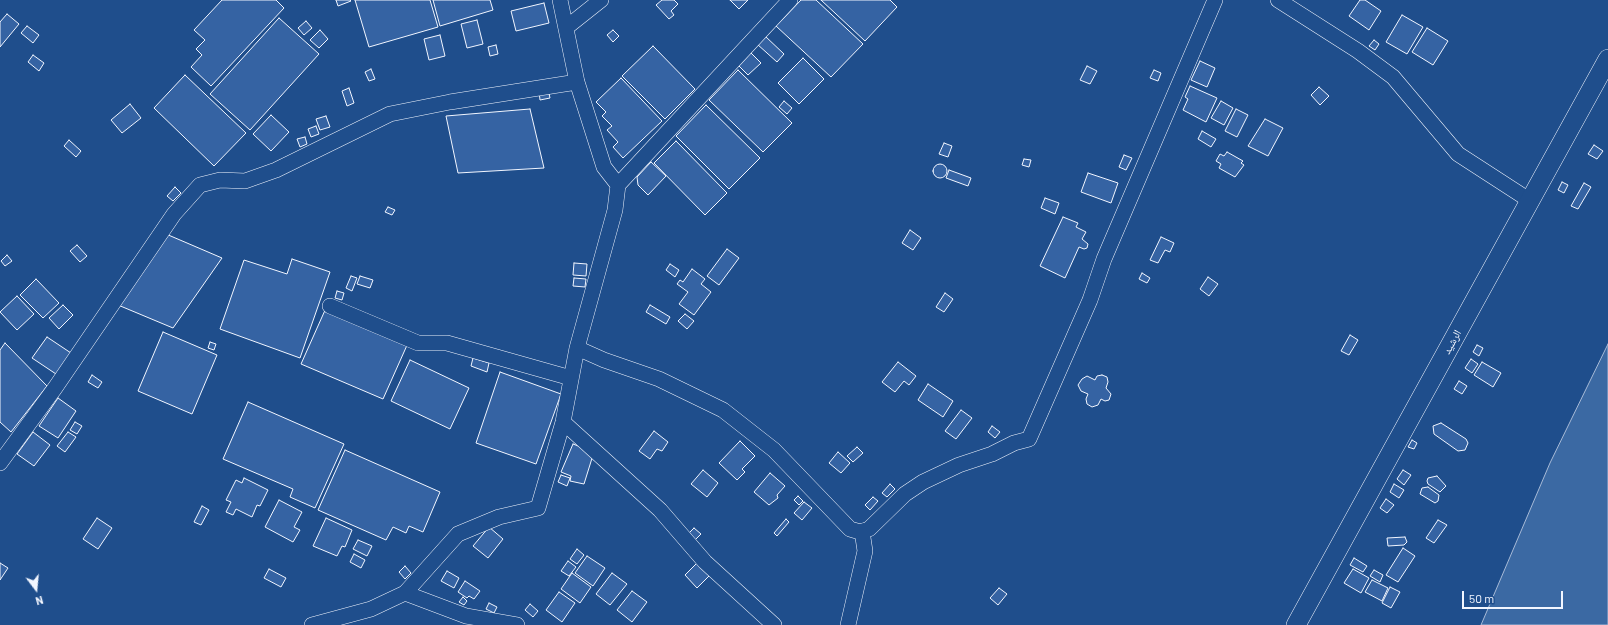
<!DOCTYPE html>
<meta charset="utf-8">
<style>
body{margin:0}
#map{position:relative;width:1608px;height:625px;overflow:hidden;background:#1f4e8c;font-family:Barlow,sans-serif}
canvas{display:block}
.north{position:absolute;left:16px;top:569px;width:40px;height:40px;-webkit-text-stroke:3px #1f4e8c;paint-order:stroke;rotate:164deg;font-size:11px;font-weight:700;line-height:16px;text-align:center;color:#f2f6ff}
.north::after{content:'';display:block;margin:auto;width:14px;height:18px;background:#f2f6ff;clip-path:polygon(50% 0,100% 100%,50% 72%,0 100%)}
.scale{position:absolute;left:1462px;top:591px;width:101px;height:18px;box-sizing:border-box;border:2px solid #f2f6ff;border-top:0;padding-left:5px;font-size:12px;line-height:14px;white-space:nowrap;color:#f2f6ff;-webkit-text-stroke:3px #1f4e8c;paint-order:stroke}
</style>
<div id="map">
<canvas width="1608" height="625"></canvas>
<div class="north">N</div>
<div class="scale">50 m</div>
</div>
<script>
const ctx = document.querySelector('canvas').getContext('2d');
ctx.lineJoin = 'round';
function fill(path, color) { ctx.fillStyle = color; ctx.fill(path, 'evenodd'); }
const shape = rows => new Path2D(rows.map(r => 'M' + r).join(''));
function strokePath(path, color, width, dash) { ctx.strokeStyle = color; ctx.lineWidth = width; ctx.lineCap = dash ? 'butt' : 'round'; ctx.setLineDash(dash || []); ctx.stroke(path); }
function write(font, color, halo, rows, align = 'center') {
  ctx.font = font + ' Barlow,"Noto Naskh Arabic",sans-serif'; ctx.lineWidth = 3; ctx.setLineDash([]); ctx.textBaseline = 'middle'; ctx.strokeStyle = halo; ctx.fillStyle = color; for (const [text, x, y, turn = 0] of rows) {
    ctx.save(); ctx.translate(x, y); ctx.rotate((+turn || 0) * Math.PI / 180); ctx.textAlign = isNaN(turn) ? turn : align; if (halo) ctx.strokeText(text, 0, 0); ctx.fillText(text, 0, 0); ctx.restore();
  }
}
const water = shape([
 [1608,344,1608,625,1481,625,1550,463,1608,344]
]);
fill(water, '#3b69a3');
strokePath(water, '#a8bbd7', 1);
const building = shape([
 [222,0,276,0,284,8,211,86,191,67,202,55,196,49,205,40,194,30,222,0],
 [336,0,350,0,351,1,338,6,336,0],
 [355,0,430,0,438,27,369,47,355,0],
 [433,0,490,0,493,10,440,26,433,0],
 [662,0,674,0,678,4,671,11,674,15,669,19,656,5,662,0],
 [730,0,748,0,739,9,730,0],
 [801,0,816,0,863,44,831,77,776,26,801,0],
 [821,0,890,0,897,7,865,41,821,0],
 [1360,0,1365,0,1381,11,1369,30,1349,16,1360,0],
 [544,3,549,23,516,31,511,11,544,3],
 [7,14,19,24,0,47,0,22,7,14],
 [1402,15,1423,27,1407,54,1386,42,1402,15],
 [279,18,319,54,250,130,210,94,279,18],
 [477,20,483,44,467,48,461,24,477,20],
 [306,21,312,28,304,35,298,28,306,21],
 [27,26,39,35,33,43,21,33,27,26],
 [1427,28,1448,41,1433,65,1412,52,1427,28],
 [320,30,328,39,319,48,310,40,320,30],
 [613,30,619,36,613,42,607,35,613,30],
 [440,35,445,56,429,60,424,39,440,35],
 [765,36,784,54,777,62,757,44,765,36],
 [1374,40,1379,44,1375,50,1369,46,1374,40],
 [496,45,498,54,490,56,488,47,496,45],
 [653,46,695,89,665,119,622,76,653,46],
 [750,52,761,63,748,75,738,65,750,52],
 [33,55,44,63,39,71,28,62,33,55],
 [803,58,824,79,799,104,778,83,803,58],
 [1200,61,1215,68,1207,87,1191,80,1200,61],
 [1087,66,1097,71,1090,84,1080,80,1087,66],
 [371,69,375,79,369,81,365,72,371,69],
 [738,70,792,123,763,152,709,100,738,70],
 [1154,70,1161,73,1158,81,1150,78,1154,70],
 [185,75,246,133,214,166,154,108,185,75],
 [621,78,662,121,623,158,613,147,618,142,607,130,612,126,602,116,606,112,596,102,621,78],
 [1190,86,1217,98,1206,122,1183,110,1188,99,1185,97,1190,86],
 [1319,87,1329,96,1320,105,1311,95,1319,87],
 [349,88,354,103,347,106,342,91,349,88],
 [548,89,550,98,540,100,539,91,548,89],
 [784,101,792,108,787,114,779,107,784,101],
 [1221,101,1233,108,1224,125,1211,118,1221,101],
 [130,104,141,118,122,133,111,120,130,104],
 [706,105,760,158,729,189,676,136,706,105],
 [530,109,544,168,458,173,446,116,530,109],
 [1236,109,1248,115,1237,137,1225,131,1236,109],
 [271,115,289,132,271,151,253,134,271,115],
 [326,116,330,127,320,130,316,119,326,116],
 [1265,119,1283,128,1268,156,1248,146,1265,119],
 [316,126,319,134,311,137,308,129,316,126],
 [1202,131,1216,139,1211,147,1198,139,1202,131],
 [305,137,307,144,300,147,297,139,305,137],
 [69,140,81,151,76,157,64,146,69,140],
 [676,141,727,193,705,215,654,163,676,141],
 [944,143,952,146,948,157,939,154,944,143],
 [1594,145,1603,151,1597,159,1588,154,1594,145],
 [1227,152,1243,161,1241,163,1244,165,1235,177,1219,168,1221,164,1216,161,1220,154,1224,156,1227,152],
 [1124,155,1132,158,1126,170,1119,167,1124,155],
 [1024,159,1031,160,1029,167,1022,165,1024,159],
 [651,162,666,176,648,195,638,185,637,177,651,162],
 '933 171a7 7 0 1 1 14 0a7 7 0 1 1-14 0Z',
 [949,170,971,178,968,186,946,178,949,170],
 [1088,173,1118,183,1111,203,1081,192,1088,173],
 [1562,182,1568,185,1564,193,1558,190,1562,182],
 [1584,183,1591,187,1578,209,1571,206,1584,183],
 [175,187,181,193,173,201,167,196,175,187],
 [1045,198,1059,203,1055,214,1041,208,1045,198],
 [388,207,395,210,392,215,385,212,388,207],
 [1063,217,1078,223,1076,227,1086,232,1082,239,1088,244,1087,248,1084,249,1079,247,1065,278,1040,266,1063,217],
 [910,230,921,238,913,250,902,243,910,230],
 [166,234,222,258,173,328,118,305,166,234],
 [1161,237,1174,243,1170,252,1165,250,1158,263,1150,260,1161,237],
 [77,245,87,256,80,262,70,251,77,245],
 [727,249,739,258,719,285,707,276,727,249],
 [7,255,12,261,5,266,1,261,7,255],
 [292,259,330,272,300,358,220,329,244,260,287,274,292,259],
 [574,263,587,264,586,276,573,275,574,263],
 [670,264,679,270,675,277,666,270,670,264],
 [692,269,705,279,701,284,711,292,694,315,679,304,688,292,677,284,680,280,683,282,692,269],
 [1142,273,1150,278,1147,283,1139,279,1142,273],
 [351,276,357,278,352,291,346,288,351,276],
 [360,276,373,280,370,288,357,284,360,276],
 [1208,277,1218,284,1209,296,1200,289,1208,277],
 [574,278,586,279,585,287,573,286,574,278],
 [36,279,59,303,43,318,20,295,36,279],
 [337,291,344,293,342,300,335,298,337,291],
 [945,293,953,299,944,312,936,307,945,293],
 [17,296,34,314,17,330,0,312,17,296],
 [63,305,73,315,59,329,49,318,63,305],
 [650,305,670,317,666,324,646,312,650,305],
 [326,308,408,343,383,399,301,364,326,308],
 [685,314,694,321,687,329,678,321,685,314],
 [163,332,217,355,192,414,138,391,163,332],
 [1350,335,1358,340,1349,355,1341,351,1350,335],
 [47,337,71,353,56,374,32,358,47,337],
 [210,342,216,344,214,350,208,348,210,342],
 [5,343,47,386,11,432,0,422,0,350,5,343],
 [1477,345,1483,348,1479,356,1473,352,1477,345],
 [473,358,489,363,487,372,471,366,473,358],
 [1471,359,1478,364,1472,373,1465,368,1471,359],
 [410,360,469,388,450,429,391,401,410,360],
 [898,362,916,376,909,385,904,381,895,392,882,382,898,362],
 [1482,362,1501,373,1493,387,1474,375,1482,362],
 [500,372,561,394,536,464,476,443,500,372],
 [92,375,102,382,98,388,88,382,92,375],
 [1102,375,1107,377,1108,382,1106,388,1111,394,1109,400,1105,401,1101,399,1098,405,1092,407,1087,404,1086,399,1088,394,1081,391,1078,385,1082,379,1087,376,1095,380,1097,376,1102,375],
 [1459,381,1467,386,1462,394,1454,389,1459,381],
 [928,384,953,401,943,417,918,400,928,384],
 [58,398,76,411,58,438,39,426,58,398],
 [248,402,344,444,315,508,290,497,293,489,223,459,248,402],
 [961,410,972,418,956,439,945,431,961,410],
 [75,422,82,426,77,434,70,430,75,422],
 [1441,423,1466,439,1468,443,1465,450,1458,451,1434,434,1433,426,1441,423],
 [992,426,1000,432,995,438,988,432,992,426],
 [654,431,668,442,662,451,657,449,650,459,639,451,654,431],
 [33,432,50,445,34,466,17,454,33,432],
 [68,432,76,437,65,452,57,446,68,432],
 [1412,440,1417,443,1414,449,1408,447,1412,440],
 [740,441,755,456,742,469,745,472,737,480,719,463,740,441],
 [573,444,586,449,593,455,584,484,570,481,571,476,561,472,573,444],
 [857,447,863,453,853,462,847,456,857,447],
 [345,450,440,492,423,532,409,526,406,533,393,527,386,540,318,510,345,450],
 [838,452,850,463,841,473,829,463,838,452],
 [703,470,718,483,707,497,691,484,703,470],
 [1403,470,1411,475,1404,485,1397,479,1403,470],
 [770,473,785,486,777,495,778,498,769,505,754,492,770,473],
 [561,475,570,478,567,486,558,482,561,475],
 [1437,476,1446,486,1440,492,1428,484,1427,481,1428,478,1437,476],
 [244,478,268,490,260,506,257,505,252,517,236,509,233,515,226,512,231,502,226,500,236,480,242,483,244,478],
 [890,484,895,489,887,497,882,493,890,484],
 [1394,484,1404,490,1399,498,1390,492,1394,484],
 [1428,487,1439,495,1438,501,1435,503,1420,494,1422,488,1428,487],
 [798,496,803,501,799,505,794,500,798,496],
 [873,497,878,501,870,510,865,505,873,497],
 [1386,499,1394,505,1387,513,1380,508,1386,499],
 [279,500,302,512,294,527,300,530,293,542,265,527,279,500],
 [804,502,812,508,802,520,794,513,804,502],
 [202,506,209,510,201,525,194,522,202,506],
 [97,518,112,528,98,549,83,539,97,518],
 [326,518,352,530,345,547,342,546,337,556,313,546,326,518],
 [786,519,789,522,777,536,774,533,786,519],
 [1438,520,1447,525,1434,543,1426,538,1438,520],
 [489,527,503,539,488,558,473,546,489,527],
 [694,528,701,534,695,540,688,534,694,528],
 [1405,537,1407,542,1404,545,1388,546,1387,538,1405,537],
 [358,540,372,546,367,556,353,549,358,540],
 [1403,548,1415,556,1398,582,1386,575,1403,548],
 [577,549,584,555,577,564,570,559,577,549],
 [354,554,365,560,361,568,350,562,354,554],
 [587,556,605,568,593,586,575,573,587,556],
 [1354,558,1367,566,1363,572,1350,565,1354,558],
 [568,561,576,567,569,576,561,571,568,561],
 [0,563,8,568,0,580,0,563],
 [697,563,710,575,697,588,685,575,697,563],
 [405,566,411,573,405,579,399,572,405,566],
 [269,569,286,578,281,587,264,578,269,569],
 [1353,569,1369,578,1361,593,1344,583,1353,569],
 [1374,570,1383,575,1380,582,1370,576,1374,570],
 [447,571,459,578,454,588,441,581,447,571],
 [572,573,591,587,580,603,561,589,572,573],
 [612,573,627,584,610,605,596,594,612,573],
 [1372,580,1388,588,1382,601,1365,592,1372,580],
 [465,581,480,591,474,599,469,596,467,598,458,592,465,581],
 [1390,587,1400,592,1391,608,1382,603,1390,587],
 [999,588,1007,594,998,605,990,598,999,588],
 [632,591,647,602,632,622,617,610,632,591],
 [559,592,575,603,562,622,546,610,559,592],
 [463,597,467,601,464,605,459,602,463,597],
 [489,603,497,607,494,613,486,609,489,603],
 [530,604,538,611,533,617,525,610,530,604]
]);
fill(building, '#3563a3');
strokePath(building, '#f2f6ff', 1);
const minor = shape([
 [1278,0,1358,51,1393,77,1458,154,1529,200],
 [567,27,601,0],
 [618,185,790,0],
 [330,306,418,343,447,343,571,378],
 [577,348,604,360,659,379,723,410,774,450,850,529,860,532,869,529,905,494,923,482,959,465,992,454,1014,443,1029,439,1090,300,1104,259,1215,0],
 [563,422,660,510,705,562,774,625],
 [0,463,55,388,174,214,200,185,220,180,245,181,276,170,390,114,450,102,577,82],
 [405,593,458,534,499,517,538,508,563,422,577,348,615,210,618,185,604,167,577,82,560,0],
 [312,625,371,609,405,593,466,616,517,625],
 [848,625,865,551,862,531]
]);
const major = shape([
 [1296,625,1608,59]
]);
strokePath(minor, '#f2f6ff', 16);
strokePath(major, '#f2f6ff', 20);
strokePath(minor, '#1f4e8c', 15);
strokePath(major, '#1f4e8c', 19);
write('11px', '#f2f6ff', '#1f4e8c', [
 ["الرشيد",1452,342,-61]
]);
</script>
